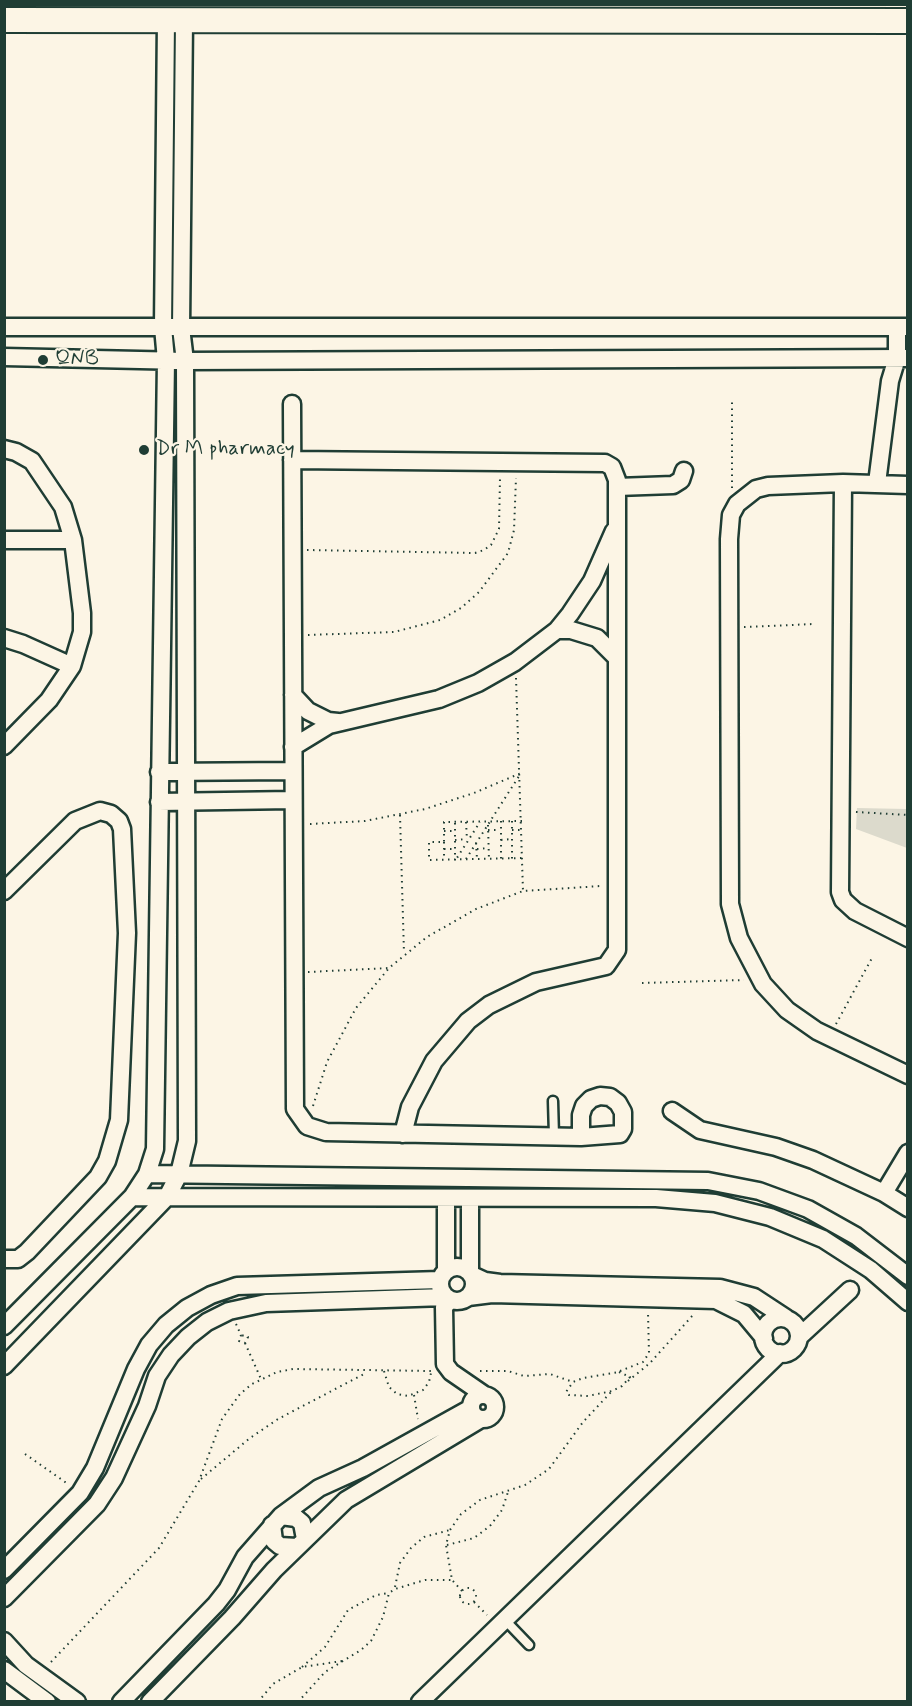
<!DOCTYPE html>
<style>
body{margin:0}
#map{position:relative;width:912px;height:1706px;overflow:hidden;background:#fcf5e5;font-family:Mynerve,sans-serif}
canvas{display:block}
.frame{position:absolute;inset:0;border:6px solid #1f3d34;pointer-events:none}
</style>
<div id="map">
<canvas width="912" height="1706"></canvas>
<div class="frame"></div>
</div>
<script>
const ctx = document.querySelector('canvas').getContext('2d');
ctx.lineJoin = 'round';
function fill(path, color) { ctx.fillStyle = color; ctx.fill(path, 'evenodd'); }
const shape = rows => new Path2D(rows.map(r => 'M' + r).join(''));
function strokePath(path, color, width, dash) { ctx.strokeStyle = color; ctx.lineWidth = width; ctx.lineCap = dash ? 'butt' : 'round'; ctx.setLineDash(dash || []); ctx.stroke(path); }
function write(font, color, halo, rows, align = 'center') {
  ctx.font = font + ' Mynerve,sans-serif'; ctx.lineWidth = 4.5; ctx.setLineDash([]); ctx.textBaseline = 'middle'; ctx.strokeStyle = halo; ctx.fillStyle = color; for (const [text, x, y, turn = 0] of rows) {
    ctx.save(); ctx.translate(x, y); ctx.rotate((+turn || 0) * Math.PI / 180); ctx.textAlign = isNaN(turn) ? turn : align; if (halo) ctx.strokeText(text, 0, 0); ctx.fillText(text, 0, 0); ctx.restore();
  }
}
fill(shape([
 [857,808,907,809,907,848,856,829]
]), '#dcdacc');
const lane = shape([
 [553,1101,554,1136],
 [505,1620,529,1645]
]);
const street = shape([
 [4,327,908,327],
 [4,357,185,361,908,358],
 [292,404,295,1109,307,1126,326,1132,581,1137,620,1134,623,1129,623,1112,618,1103,610,1097,600,1096,591,1099,584,1106,581,1115,581,1137],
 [4,449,16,452,32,461,63,507,73,540,82,613,82,632,72,666],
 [292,460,605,463,612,467,617,480,617,950,606,966,536,982,489,1005,468,1021,434,1061,410,1107,403,1134],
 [843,483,840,892,843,900,855,911,908,938],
 [877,483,890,381,897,358,897,327],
 [908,485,843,483,768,486,756,489,737,504,731,515,729,539,730,904,739,938,763,984,787,1010,817,1031,908,1075],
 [617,487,673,485,681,480,684,471],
 [4,540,73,540],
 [557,630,571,630,597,638,617,658],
 [4,638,23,644,72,666,49,700,4,746],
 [293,695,308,711,328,721,338,722],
 [293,747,329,725,439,699,478,683,515,662,557,630,570,614,592,581,614,531],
 [159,772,292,771],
 [159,802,292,800],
 [4,891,75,821,100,811,111,814,119,821,122,829,127,933,119,1120,107,1161,98,1177,27,1252,18,1259,4,1259],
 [672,1111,700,1130,776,1147,813,1160,884,1193,908,1208],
 [147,1174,708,1181,759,1191,808,1209,856,1236,908,1276],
 [884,1193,908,1153],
 [132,1197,656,1198,715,1203,770,1217,823,1239,871,1270,908,1302],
 '440 1284a17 17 0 1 1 34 0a17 17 0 1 1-34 0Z',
 [446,1271,446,1199],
 [470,1272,470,1198],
 [472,1275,485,1281,500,1283,720,1288,754,1297,786,1318],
 [468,1297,492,1294,716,1300,744,1314,764,1338],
 [450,1300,444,1307,445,1364,451,1372,483,1394],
 '763 1336a18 18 0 1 1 36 0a18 18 0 1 1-36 0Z',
 [4,1326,132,1197,147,1174,155,1149,166,360,163,327,166,20],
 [799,1337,850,1290],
 [4,1366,167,1197,179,1174,187,1141,185,361,181,328,184,20],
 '471 1407a12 12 0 1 1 24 0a12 12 0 1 1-24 0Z',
 [281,1516,296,1518,302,1523,305,1539],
 [272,1525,274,1541,280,1546,297,1547],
 [4,1570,80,1493,95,1468,136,1369,149,1345,166,1325,187,1308,211,1295,237,1286,440,1280],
 [4,1598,97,1504,114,1478,147,1406,157,1376,171,1355,188,1337,207,1322,229,1311,266,1303,445,1297],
 [4,1641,26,1665,77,1702],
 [4,1670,47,1702],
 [121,1702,216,1604,227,1590,245,1557,281,1516,319,1488,363,1468,471,1408],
 [150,1702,232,1618,274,1570,346,1500,481,1419],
 [420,1702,780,1353]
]);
const secondary = shape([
 [4,20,908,21]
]);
strokePath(lane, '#1f3d34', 13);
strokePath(street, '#1f3d34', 21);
strokePath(secondary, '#1f3d34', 28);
strokePath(shape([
 [732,488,732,398],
 [307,550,475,553,484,550,491,545,499,529,500,478],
 [744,627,814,624],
 [308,635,394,632,440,620,461,608,479,592,508,553,514,530,516,478],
 [516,678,523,891],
 [856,812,908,815],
 [400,815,404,953],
 [501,821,501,859],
 [512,821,512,859],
 [522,821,444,822,444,842,429,842,429,860,523,858],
 [466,822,467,840],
 [455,823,455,861,480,822],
 [310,824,365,821,425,809,474,793,521,773],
 [488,825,489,860],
 [488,830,500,830],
 [512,830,522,830],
 [444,831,455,831],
 [455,840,467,839],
 [501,840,512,839],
 [444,842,444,860],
 [476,843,477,859],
 [444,849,455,849],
 [477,849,489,848],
 [466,859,521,773],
 [308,972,389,968],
 [642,983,744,980],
 [836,1024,872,958],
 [313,1106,327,1062,356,1008,389,968,427,937,476,909,523,891,601,886],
 [236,1324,241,1335,239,1341,245,1343,248,1337,241,1335],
 [245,1343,261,1379],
 [384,1371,389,1387,397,1394,408,1396,423,1390,429,1382,431,1373],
 [480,1371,508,1371,524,1376,550,1374,573,1382],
 [620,1371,643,1362,649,1353,648,1313],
 [619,1372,630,1377,622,1386,612,1391,588,1396,569,1395,566,1392,573,1382,583,1378,619,1372],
 [628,1381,650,1363,693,1315],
 [414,1395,418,1419],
 [25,1454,68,1484],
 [201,1479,250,1438,278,1419,364,1374],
 [447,1545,474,1538,490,1526,502,1510,508,1492],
 [395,1587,400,1563,411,1548,424,1537,450,1530],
 '460 1596a8 8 0 1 1 16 0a8 8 0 1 1-16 0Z',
 [462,1591,452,1580,446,1545,450,1530,461,1514,480,1500,525,1485,549,1469,583,1422,612,1391],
 [474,1602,487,1615],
 [51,1662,159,1548,199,1481,222,1419,240,1394,252,1384,277,1372,293,1369,432,1371],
 [302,1667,325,1647,348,1610,376,1595,389,1593],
 [258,1702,273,1684,302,1667,342,1661],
 [298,1702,325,1672,361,1650,371,1641,383,1617,389,1593,395,1589,425,1580,452,1580]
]), '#1f3d34', 2, [1.5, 4.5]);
strokePath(lane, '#fcf5e5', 8);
strokePath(street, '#fcf5e5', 16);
strokePath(secondary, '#fcf5e5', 24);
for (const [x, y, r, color] of [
 [43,360,6,"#1f3d34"],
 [144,450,6,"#1f3d34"]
]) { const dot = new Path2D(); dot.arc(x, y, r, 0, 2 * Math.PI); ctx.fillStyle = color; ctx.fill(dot); strokePath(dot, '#fcf5e5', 2); }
write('21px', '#1f3d34', '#fcf5e5', [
 ["QNB",55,360],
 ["Dr M pharmacy",156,450]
], 'left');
</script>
